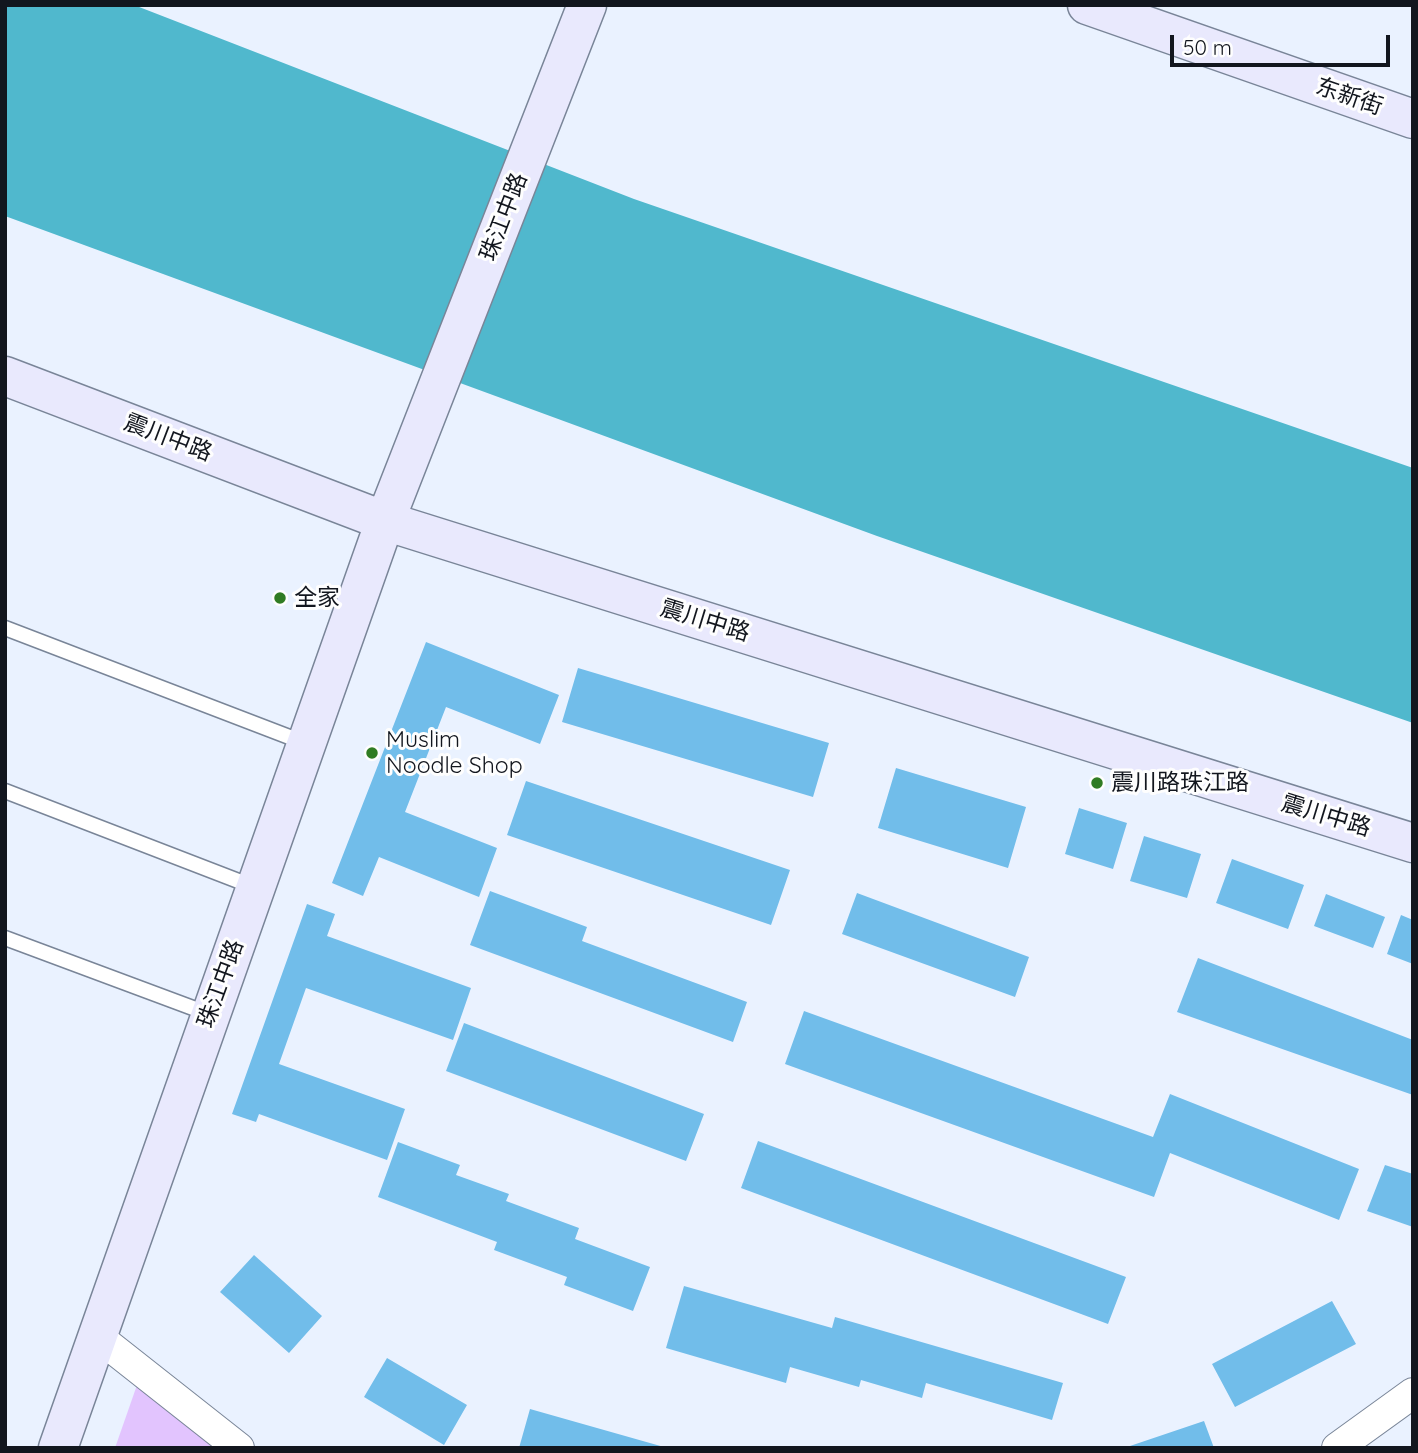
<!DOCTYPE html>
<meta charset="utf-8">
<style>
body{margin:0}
#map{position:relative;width:1418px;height:1453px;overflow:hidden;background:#eaf2ff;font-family:Quicksand,sans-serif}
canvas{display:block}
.frame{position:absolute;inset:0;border:7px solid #12161e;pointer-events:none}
.scale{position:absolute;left:1170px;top:35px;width:220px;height:32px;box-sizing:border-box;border:4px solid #12161e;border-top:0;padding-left:9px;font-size:21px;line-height:24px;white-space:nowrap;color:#12161e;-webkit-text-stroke:5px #fefefe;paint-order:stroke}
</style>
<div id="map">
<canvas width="1418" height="1453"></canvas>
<div class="frame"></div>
<div class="scale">50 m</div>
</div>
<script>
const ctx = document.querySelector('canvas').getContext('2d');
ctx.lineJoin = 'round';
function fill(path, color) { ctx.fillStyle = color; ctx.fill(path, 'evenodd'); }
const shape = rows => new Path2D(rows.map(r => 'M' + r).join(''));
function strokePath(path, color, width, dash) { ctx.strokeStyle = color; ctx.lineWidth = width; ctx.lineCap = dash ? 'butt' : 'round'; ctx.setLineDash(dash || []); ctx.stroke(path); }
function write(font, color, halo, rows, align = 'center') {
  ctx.font = font + ' Quicksand,"Noto Sans SC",sans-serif'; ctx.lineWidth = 6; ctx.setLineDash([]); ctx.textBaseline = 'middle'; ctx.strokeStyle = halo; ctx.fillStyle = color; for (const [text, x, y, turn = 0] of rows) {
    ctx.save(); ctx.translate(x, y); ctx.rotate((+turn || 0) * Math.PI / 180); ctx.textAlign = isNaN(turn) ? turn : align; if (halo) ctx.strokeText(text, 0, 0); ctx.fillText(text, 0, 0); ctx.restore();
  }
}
fill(shape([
 [137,1385,218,1448,115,1448]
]), '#e2c4fe');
fill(shape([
 [5,5,134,5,634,199,1413,468,1413,723,877,536,5,216]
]), '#50b8cd');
fill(shape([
 [426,642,559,695,540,744,446,707,405,812,497,848,479,897,379,857,363,896,332,883],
 [578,668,829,743,813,797,562,722],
 [896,768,1026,807,1008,868,878,828],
 [526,781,790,870,771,925,507,835],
 [1079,808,1127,823,1113,869,1065,854],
 [1144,836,1201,854,1187,898,1130,881],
 [1232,859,1304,885,1288,929,1216,903],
 [490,891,587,927,582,941,747,1002,733,1042,470,945],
 [857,893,1029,957,1015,997,842,934],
 [1326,894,1385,917,1373,948,1314,926],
 [307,904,335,914,327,936,471,988,453,1040,306,988,279,1064,405,1109,387,1160,259,1114,256,1122,232,1114],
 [1401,915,1413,920,1413,964,1387,954],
 [1198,958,1413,1040,1413,1095,1177,1012],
 [804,1011,1153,1137,1170,1094,1359,1169,1339,1220,1170,1153,1154,1197,785,1064],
 [464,1023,704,1114,686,1161,446,1071],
 [758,1141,1126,1277,1108,1324,741,1188],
 [398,1142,460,1165,456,1175,509,1194,506,1201,579,1228,575,1239,650,1267,633,1311,564,1285,567,1277,494,1250,497,1242,378,1197],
 [1385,1165,1413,1174,1413,1227,1367,1211],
 [254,1255,322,1316,289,1353,220,1292],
 [684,1286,832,1328,835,1317,1063,1383,1052,1420,926,1383,922,1398,861,1380,859,1387,790,1367,786,1383,666,1348],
 [1332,1301,1356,1344,1235,1407,1212,1364],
 [387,1358,467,1405,444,1445,364,1397],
 [530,1409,664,1447,664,1448,519,1448],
 [1204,1421,1214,1448,1127,1448,1127,1447]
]), '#71bdea');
const lane = shape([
 [5,628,305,743],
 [5,791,254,887],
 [5,938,209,1014]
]);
const street = shape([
 [97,1336,239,1448],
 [1337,1448,1413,1393]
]);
const secondary = shape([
 [1087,5,1413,119],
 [5,376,385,521,1413,843],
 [58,1448,385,521,587,5]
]);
strokePath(lane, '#798598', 17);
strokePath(street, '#798598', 32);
strokePath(secondary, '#798598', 41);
strokePath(lane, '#fff', 14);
strokePath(street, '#fff', 30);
strokePath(secondary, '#e9e9fd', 38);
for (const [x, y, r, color] of [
 [280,598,7,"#307c23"],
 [372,753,7,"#307c23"],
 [1097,783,7,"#307c23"]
]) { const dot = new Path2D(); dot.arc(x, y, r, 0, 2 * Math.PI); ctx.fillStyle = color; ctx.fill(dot); strokePath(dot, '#fefefe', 2.5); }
write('23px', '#12161e', '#fefefe', [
 ["东新街",1349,97,19],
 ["珠江中路",504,217,-69],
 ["震川中路",168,438,21],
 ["震川中路",705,621,17],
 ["震川中路",1326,816,17],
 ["珠江中路",221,984,-70]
]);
write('23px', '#12161e', '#fefefe', [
 ["全家",294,598],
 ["Muslim",386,740],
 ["Noodle Shop",386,766],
 ["震川路珠江路",1111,783]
], 'left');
</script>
